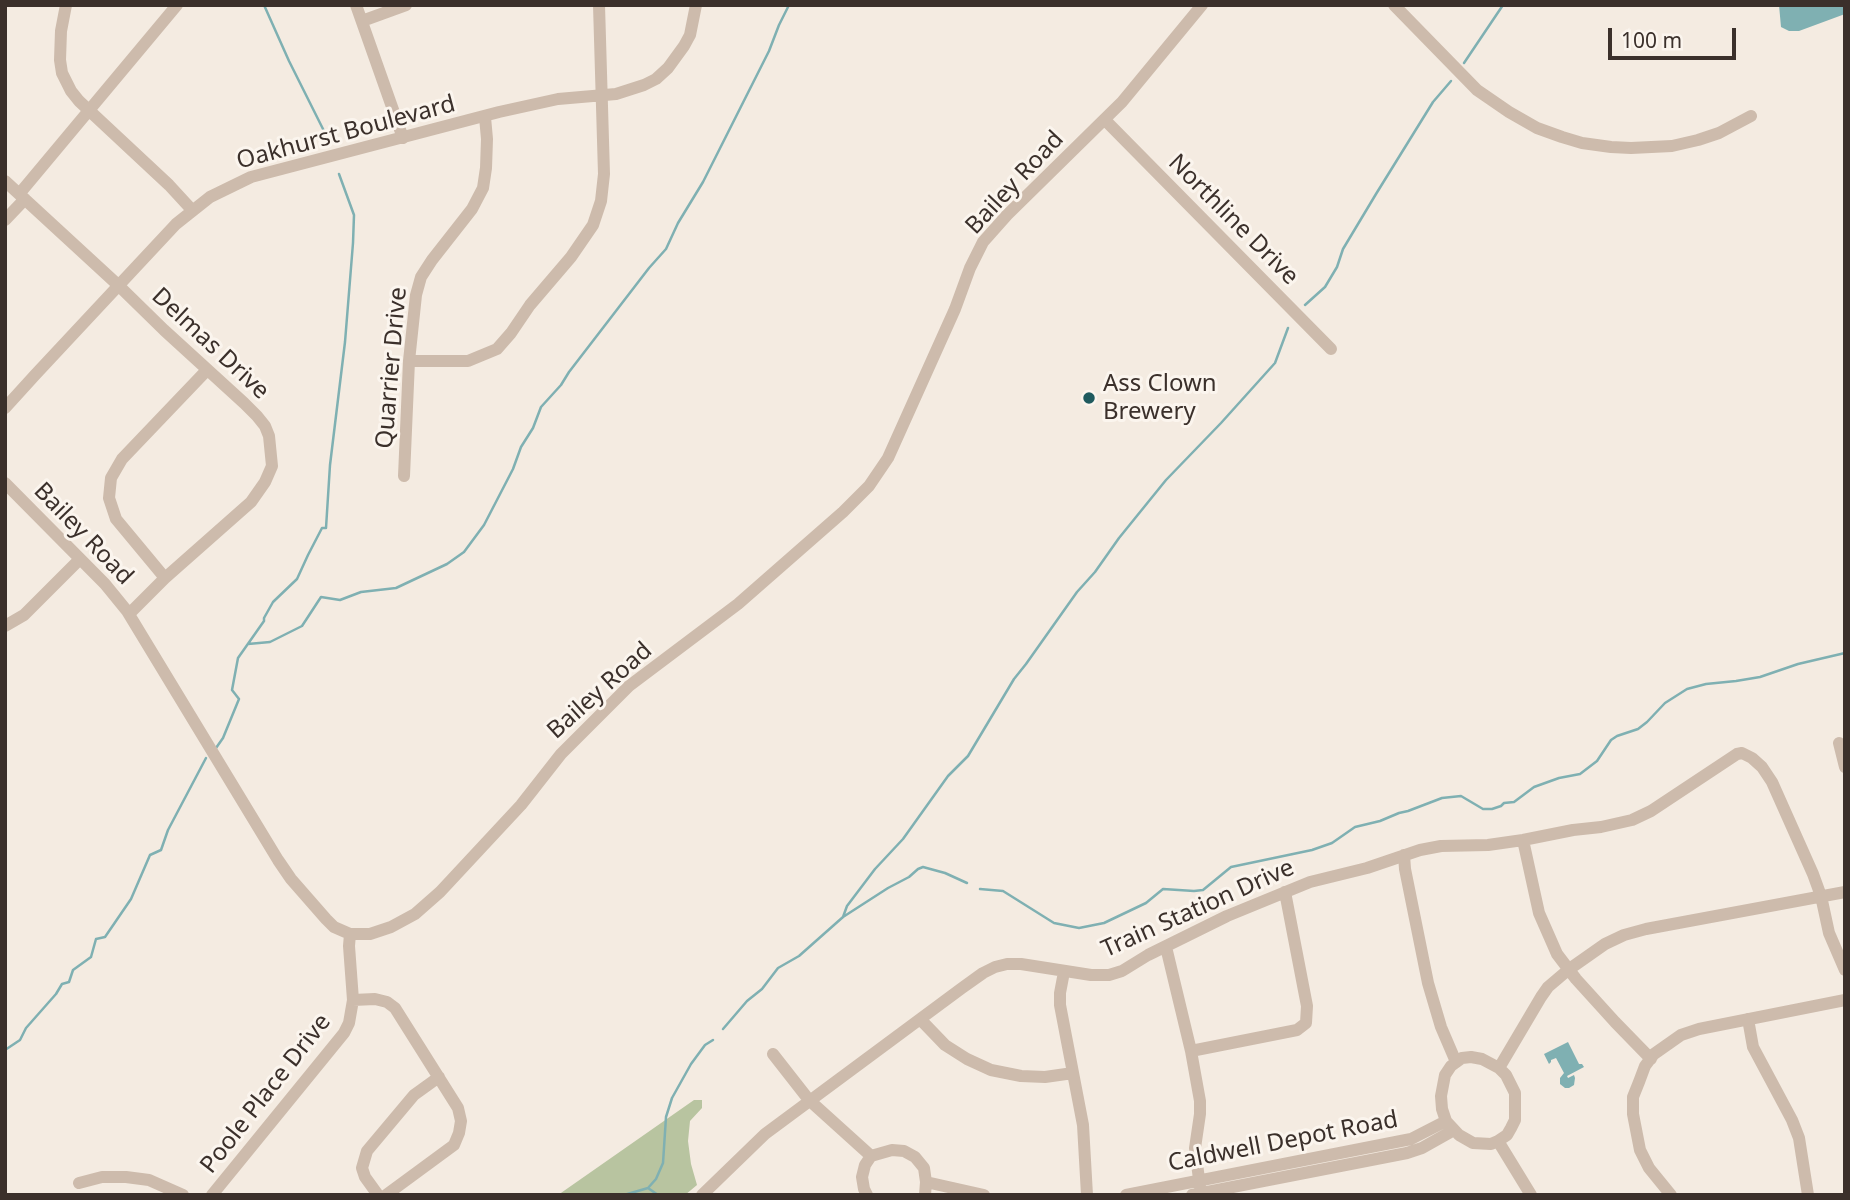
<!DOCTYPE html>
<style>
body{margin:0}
#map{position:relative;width:1850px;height:1200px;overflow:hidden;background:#f4ebe1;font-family:"Noto Sans",sans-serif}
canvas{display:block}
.frame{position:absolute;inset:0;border:7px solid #3b302b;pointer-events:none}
.scale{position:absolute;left:1608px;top:28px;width:128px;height:32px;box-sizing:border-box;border:4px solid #3b302b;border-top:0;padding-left:9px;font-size:21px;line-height:24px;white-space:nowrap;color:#3b302b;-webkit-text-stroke:5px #fbf5ee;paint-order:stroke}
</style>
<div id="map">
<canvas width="1850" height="1200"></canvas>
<div class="frame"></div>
<div class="scale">100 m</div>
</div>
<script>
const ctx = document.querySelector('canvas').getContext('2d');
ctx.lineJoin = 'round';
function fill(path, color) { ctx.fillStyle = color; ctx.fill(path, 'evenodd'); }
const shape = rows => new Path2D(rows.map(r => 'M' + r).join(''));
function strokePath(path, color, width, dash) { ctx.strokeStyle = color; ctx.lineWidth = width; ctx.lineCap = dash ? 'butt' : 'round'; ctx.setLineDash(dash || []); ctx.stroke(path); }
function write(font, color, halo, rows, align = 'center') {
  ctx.font = font + ' "Noto Sans",sans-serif'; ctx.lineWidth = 6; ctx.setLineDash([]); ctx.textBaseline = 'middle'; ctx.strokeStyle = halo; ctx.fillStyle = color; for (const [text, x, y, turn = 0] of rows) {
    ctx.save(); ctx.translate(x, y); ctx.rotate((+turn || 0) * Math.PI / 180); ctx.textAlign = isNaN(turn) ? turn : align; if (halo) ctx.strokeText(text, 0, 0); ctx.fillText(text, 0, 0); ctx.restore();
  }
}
fill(shape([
 [694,1100,702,1100,702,1108,690,1121,688,1141,691,1164,697,1185,685,1195,558,1195]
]), '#b8c4a0');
fill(shape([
 [1779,5,1845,5,1845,14,1799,31,1789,31,1781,27],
 [1568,1042,1579,1064,1582,1064,1584,1067,1567,1076,1568,1078,1574,1075,1575,1078,1574,1085,1569,1088,1565,1088,1560,1084,1560,1078,1564,1073,1556,1058,1551,1060,1551,1062,1549,1064,1544,1054]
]), '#7fb0b2');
strokePath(shape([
 [264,5,289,61,327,137],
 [1464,63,1503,5],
 [1305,305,1325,287,1337,267,1343,249,1376,194,1433,102,1451,81],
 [248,644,270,642,302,626,321,597,340,600,361,592,396,588,447,564,464,552,484,525,513,469,521,447,533,428,541,407,561,385,569,372,649,268,666,249,678,223,703,182,769,51,779,25,789,5],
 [216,748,223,738,239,699,232,690,238,658,264,621,264,618,273,602,297,579,308,555,322,528,326,528,330,465,345,342,353,243,354,215,339,174],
 [980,889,1003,891,1054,923,1079,928,1104,923,1146,903,1163,889,1194,891,1203,890,1231,867,1312,850,1332,843,1355,827,1380,821,1399,813,1408,811,1442,798,1461,796,1483,809,1492,809,1501,806,1504,803,1514,802,1534,787,1559,778,1580,774,1597,761,1611,740,1617,736,1638,729,1647,722,1665,703,1687,689,1706,684,1736,681,1760,677,1798,664,1845,653],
 [843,917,847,906,875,869,903,839,948,776,968,756,1014,679,1026,664,1077,592,1095,572,1119,538,1166,480,1221,423,1275,363,1288,328],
 [723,1029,747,1001,762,989,778,968,799,956,843,917,888,888,909,877,918,869,923,867,945,873,967,883],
 [5,1050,20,1040,26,1028,56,994,62,984,69,982,73,970,91,957,96,939,105,937,131,899,150,855,161,850,168,830,206,758],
 [648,1188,658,1195],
 [624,1195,648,1188,656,1179,663,1163,666,1117,672,1098,691,1064,705,1045,713,1040]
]), '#7fb0b2', 2.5);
strokePath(shape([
 [66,5,61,31,60,60,62,73,71,91,79,101,169,185,192,210],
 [356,5,403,138],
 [1394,5,1477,90,1509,112,1537,128,1562,137,1582,143,1611,147,1631,148,1672,146,1698,140,1719,133,1751,116],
 [362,21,406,5],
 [1105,120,1331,349],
 [5,181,118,285,164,330,244,403,257,416,265,426,269,436,272,466,265,482,251,502,165,578,129,614],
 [20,193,177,5],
 [5,220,25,199],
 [409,361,468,361,497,349,511,333,530,305,571,257,593,225,601,201,604,174,599,5],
 [5,408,35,375,176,224,210,197,251,177,499,112,558,99,616,94,644,85,656,79,668,68,684,46,690,35,696,5],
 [404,476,409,361,416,295,421,277,432,260,472,209,483,188,486,168,487,139,485,117],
 [5,483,105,584,127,611,278,860,291,879,326,919,334,927,350,934,370,934,391,927,415,914,440,892,521,805,561,754,629,686,738,604,843,512,869,486,888,458,955,309,970,268,983,242,1007,215,1122,102,1202,5],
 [165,578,116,519,109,498,111,478,122,459,207,370],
 [5,626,24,615,80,559],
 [1839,743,1845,767],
 [1523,840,1539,913,1557,954,1576,979,1615,1022,1651,1059],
 [1404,855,1405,869,1428,983,1441,1027,1456,1062],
 [1166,947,1191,1051,1200,1101,1200,1114,1195,1148,1200,1187],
 [1064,972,1060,993,1060,1005,1083,1125,1087,1195],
 [353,1000,375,999,387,1002,395,1008,458,1108,461,1121,459,1133,454,1145,386,1195],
 [920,1019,945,1045,967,1059,991,1070,1021,1076,1045,1077,1073,1073],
 [1748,1019,1753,1047,1792,1120,1799,1138,1808,1195],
 [1191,1051,1297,1030,1306,1023,1307,1006,1285,892],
 [773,1054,809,1100,871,1156],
 [1471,1057,1482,1059,1499,1068,1506,1075,1515,1093,1515,1120,1511,1128,1507,1135,1498,1141,1491,1144,1473,1143,1459,1135,1446,1121,1442,1109,1441,1096,1445,1075,1451,1066,1462,1058,1471,1057],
 [1499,1068,1541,997,1548,987,1568,970,1605,944,1624,935,1646,929,1845,892],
 [1498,1141,1531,1195],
 [926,1182,984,1195],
 [79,1183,102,1177,126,1177,149,1180,183,1195],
 [212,1195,344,1033,349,1023,353,1000,349,946,350,934],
 [378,1195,365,1177,362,1168,367,1151,414,1095,439,1077],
 [702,1195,765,1134,962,988,983,973,995,967,1007,964,1021,964,1091,975,1109,975,1122,971,1148,955,1227,916,1310,882,1367,868,1420,850,1441,846,1488,845,1523,840,1573,830,1601,827,1632,820,1651,811,1737,754,1742,753,1752,758,1762,767,1772,782,1813,874,1821,896,1829,933,1845,970],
 [867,1195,864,1189,862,1177,865,1165,871,1156,892,1150,904,1151,915,1157,924,1168,926,1182,925,1195],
 [1126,1195,1411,1139,1446,1121],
 [1192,1195,1407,1153,1422,1148,1454,1130],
 [1671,1195,1649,1168,1640,1150,1633,1114,1633,1097,1639,1082,1645,1066,1654,1054,1681,1035,1699,1029,1845,1000]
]), '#cdbbac', 12);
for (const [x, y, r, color] of [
 [1089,398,7,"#1f5a5e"]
]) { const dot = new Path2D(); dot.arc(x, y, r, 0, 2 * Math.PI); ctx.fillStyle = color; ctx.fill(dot); strokePath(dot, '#fbf5ee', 2.5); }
write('24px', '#3b302b', '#fbf5ee', [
 ["Oakhurst Boulevard",346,133,-15],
 ["Bailey Road",1015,183,-47],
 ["Northline Drive",1233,220,45],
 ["Delmas Drive",210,344,43],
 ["Quarrier Drive",392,368,-85],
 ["Bailey Road",83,534,46],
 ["Bailey Road",600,691,-42],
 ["Train Station Drive",1198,909,-24],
 ["Poole Place Drive",266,1094,-52],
 ["Caldwell Depot Road",1283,1142,-11]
]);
write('24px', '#3b302b', '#fbf5ee', [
 ["Ass Clown",1103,384],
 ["Brewery",1103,412]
], 'left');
</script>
